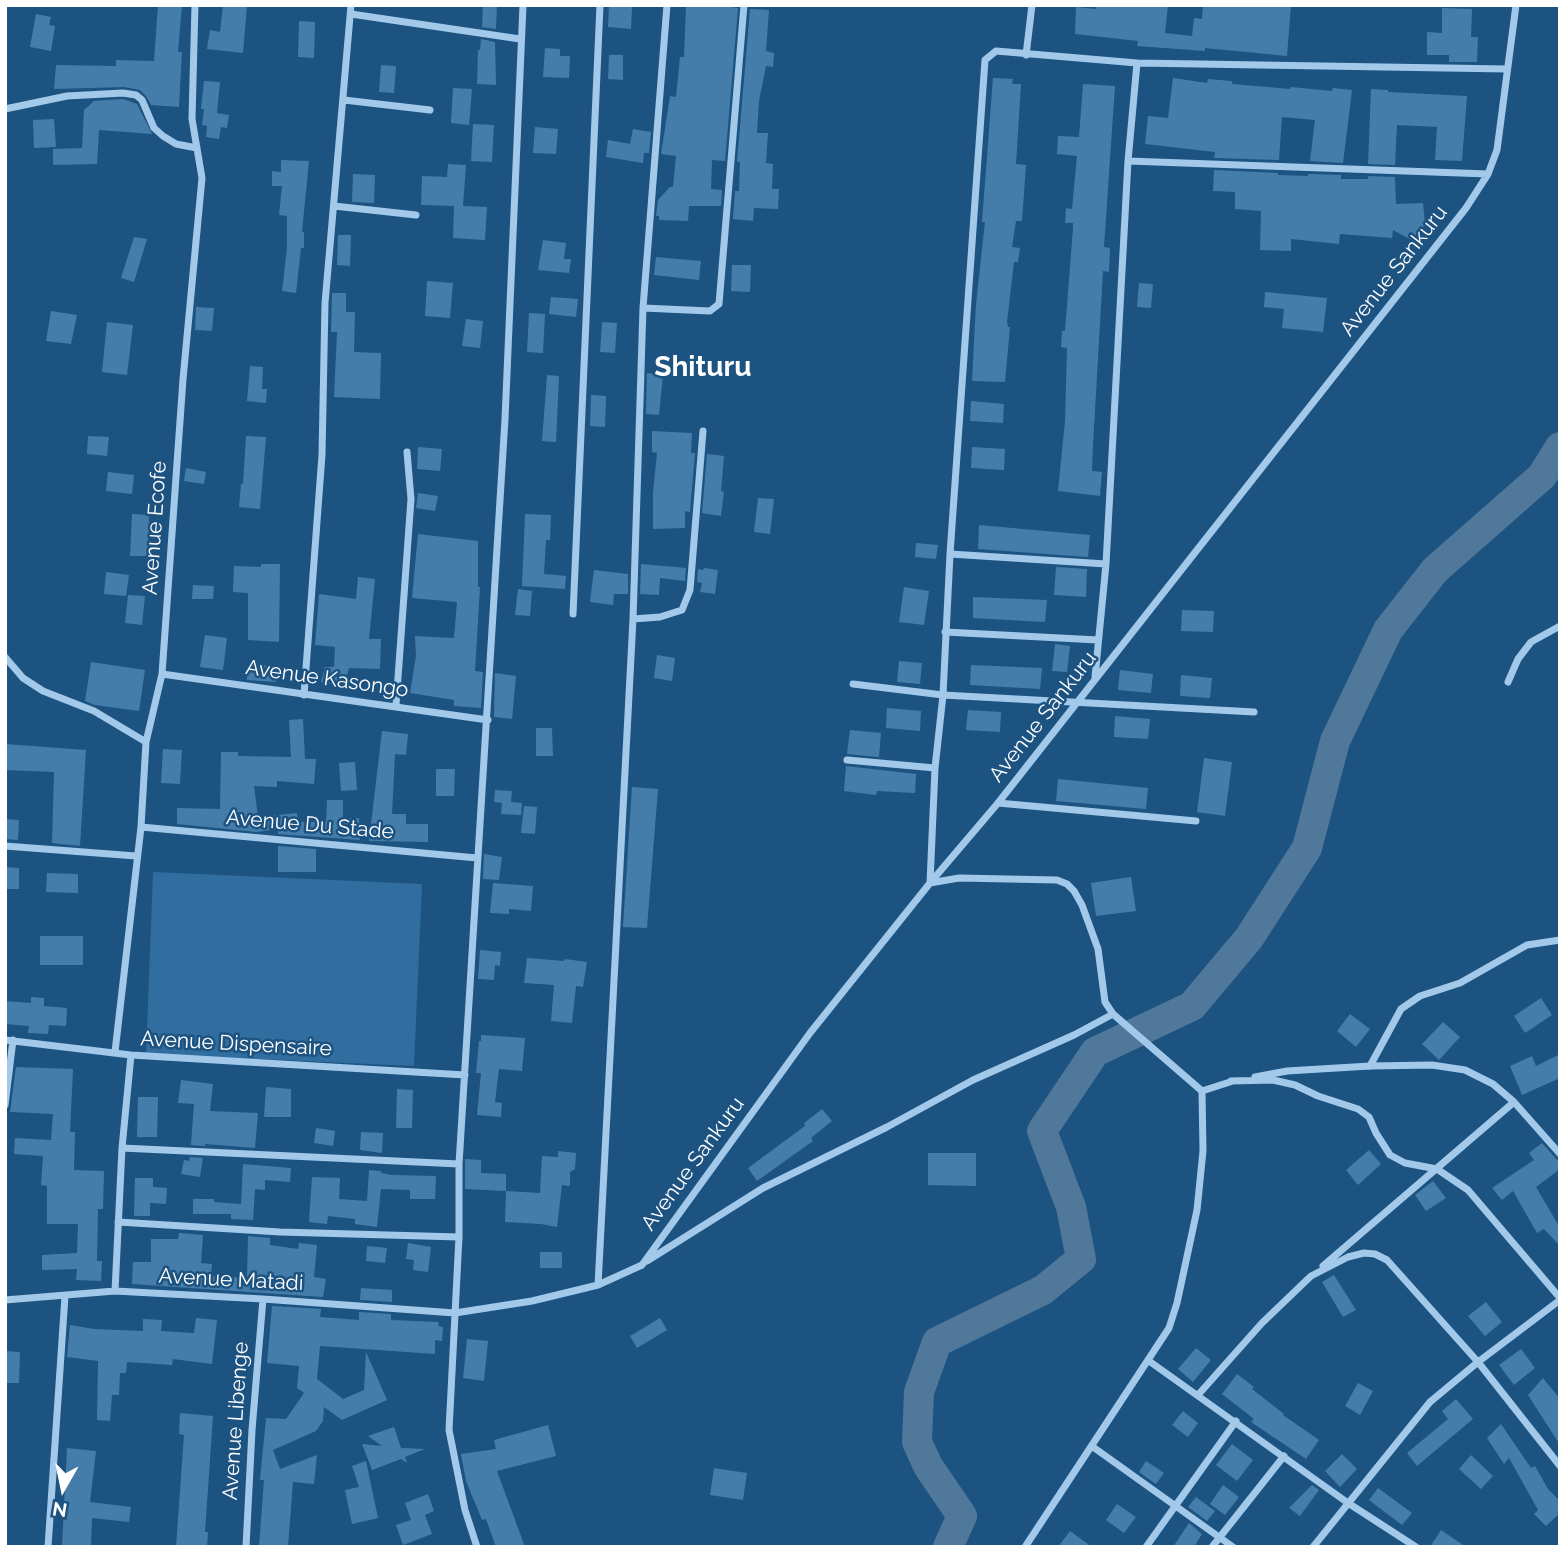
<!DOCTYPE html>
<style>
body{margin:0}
#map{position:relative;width:1565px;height:1552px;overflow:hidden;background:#1d5380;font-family:Raleway,sans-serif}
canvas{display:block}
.frame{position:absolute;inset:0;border:7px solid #fff;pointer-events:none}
.north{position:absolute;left:28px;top:1454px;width:70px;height:70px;-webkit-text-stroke:5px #1d5380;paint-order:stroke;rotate:189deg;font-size:19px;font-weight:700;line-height:28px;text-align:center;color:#fff}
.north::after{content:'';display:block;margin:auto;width:24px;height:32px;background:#fff;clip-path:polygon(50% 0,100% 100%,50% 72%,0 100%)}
</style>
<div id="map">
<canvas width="1565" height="1552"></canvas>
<div class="frame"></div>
<div class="north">N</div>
</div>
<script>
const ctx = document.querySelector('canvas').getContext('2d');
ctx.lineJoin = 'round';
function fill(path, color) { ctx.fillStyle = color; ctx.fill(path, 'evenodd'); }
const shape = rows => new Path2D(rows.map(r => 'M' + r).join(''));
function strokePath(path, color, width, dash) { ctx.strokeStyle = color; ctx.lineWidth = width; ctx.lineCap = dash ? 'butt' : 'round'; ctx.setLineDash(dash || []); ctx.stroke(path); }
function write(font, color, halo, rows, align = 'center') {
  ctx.font = font + ' Raleway,sans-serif'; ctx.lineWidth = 5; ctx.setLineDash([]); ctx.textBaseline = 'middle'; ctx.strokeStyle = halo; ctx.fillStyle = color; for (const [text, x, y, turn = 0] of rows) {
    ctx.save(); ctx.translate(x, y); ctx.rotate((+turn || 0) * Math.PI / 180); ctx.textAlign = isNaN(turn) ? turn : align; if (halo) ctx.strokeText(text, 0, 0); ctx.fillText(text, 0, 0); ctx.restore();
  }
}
fill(shape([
 [153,872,422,884,414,1066,146,1054]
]), '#316d9f');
strokePath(shape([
 [948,1547,962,1516,928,1466,917,1442,919,1392,937,1342,1043,1290,1081,1259,1071,1207,1042,1131,1095,1052,1192,1006,1249,938,1307,848,1335,741,1388,630,1435,570,1542,476,1560,447]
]), '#50789a', 30);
fill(shape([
 [158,5,182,5,178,52,182,52,179,107,151,105,146,96,140,90,124,87,54,89,56,65,116,66,116,60,154,61],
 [223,5,247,5,243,53,207,49,210,30,220,32],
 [483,5,497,5,496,29,482,27],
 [609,5,632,7,631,29,608,27],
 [686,5,730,5,730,7,738,8,725,161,712,160,711,189,722,190,721,206,689,206,688,221,659,220,659,216,656,216,658,200,670,187,673,187,676,156,661,154,670,96,676,97,680,57,684,57],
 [1096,5,1168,5,1165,33,1192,36,1194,18,1202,19,1203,5,1291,5,1287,56,1205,48,1205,51,1137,46,1138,41,1075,34,1076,7,1096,9],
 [1442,8,1472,9,1471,37,1478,37,1477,62,1449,62,1449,55,1427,55,1427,32,1442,33],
 [750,9,769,10,766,51,774,53,773,67,766,66,759,101,757,133,768,133,766,163,773,164,772,189,779,189,778,209,754,208,753,221,733,219,735,191,739,191,740,162,737,162],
 [36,14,51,17,49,25,55,26,51,51,30,47],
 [299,21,315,22,314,58,298,57],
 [481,39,495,42,496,85,477,84,478,50,480,50],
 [545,48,560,49,560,56,570,56,569,78,543,77],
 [609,55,623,55,623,80,608,79],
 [381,65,396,66,394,93,379,92],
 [993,78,1013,79,1012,84,1021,84,1016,164,1026,165,1022,221,1016,221,1012,247,1020,248,1018,262,1014,262,1007,322,1008,327,1010,327,1005,382,972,381,976,304,985,222,982,222],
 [1173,78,1207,83,1208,79,1232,81,1232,84,1290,89,1291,87,1332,91,1333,88,1352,90,1343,163,1310,161,1315,120,1282,117,1279,160,1214,158,1215,152,1145,144,1148,116,1168,118],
 [204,81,220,82,217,113,229,115,227,128,221,127,219,139,206,137,207,126,202,125,204,109,201,109],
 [1083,84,1115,86,1104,247,1110,248,1109,272,1103,271,1093,445,1092,471,1102,472,1100,496,1058,491,1065,421,1067,348,1061,347,1062,331,1065,331,1073,228,1073,223,1065,223,1066,208,1072,209,1077,156,1057,154,1058,136,1079,137],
 [453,88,472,89,469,125,451,123],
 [1371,89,1388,90,1388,92,1467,96,1462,161,1435,160,1437,127,1397,125,1395,165,1368,164],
 [123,99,137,104,152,134,99,130,97,164,53,165,53,149,82,148,84,110,94,101],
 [54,119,56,147,34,148,33,120],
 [473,124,494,125,492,162,471,161],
 [535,127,558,129,556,154,533,153],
 [633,129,651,132,649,153,644,153,643,163,606,157,608,140,630,144],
 [281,160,309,161,302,232,304,232,304,248,301,248,296,293,282,291,287,248,287,216,279,215,282,186,272,186,272,171,281,172],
 [448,164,466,165,463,206,487,207,485,240,453,238,454,206,421,205,422,176,447,177],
 [1214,170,1278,173,1278,175,1308,176,1308,174,1341,175,1341,179,1368,179,1368,176,1395,177,1396,204,1423,203,1425,224,1415,242,1393,230,1392,238,1340,234,1339,244,1291,239,1291,251,1260,250,1261,211,1235,209,1235,192,1213,191],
 [353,174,375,175,374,203,352,202],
 [338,235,351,235,350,266,337,265],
 [134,237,147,239,134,282,121,278],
 [543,240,566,243,564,259,571,259,569,273,538,270],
 [656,257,701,261,699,280,654,275],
 [732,265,751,265,750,292,731,291],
 [427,281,453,283,450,318,425,316],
 [1139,283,1153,284,1151,308,1137,307],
 [1265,292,1327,298,1323,332,1282,328,1284,309,1264,307],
 [332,293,346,293,346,312,355,312,354,352,381,353,380,399,334,397,337,332,331,332],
 [551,297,578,299,576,317,549,314],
 [196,307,214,308,212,331,195,330],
 [51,311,77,315,71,344,46,341],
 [529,313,545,314,543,353,527,352],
 [466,319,483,321,480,348,462,346],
 [107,322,133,325,127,375,102,372],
 [602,322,617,323,615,353,600,352],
 [250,366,263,367,262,389,267,389,266,403,247,401],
 [647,373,663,375,659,415,646,414],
 [547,375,559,376,556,442,542,441],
 [591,395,606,396,605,427,590,426],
 [971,401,1004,404,1003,423,970,421],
 [652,431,692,433,691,453,695,453,690,512,685,511,685,528,653,529,653,493,657,453,652,452],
 [88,436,109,437,107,456,87,454],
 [246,436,266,437,260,509,239,507,241,484,243,484],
 [418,447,442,449,440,471,417,469],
 [972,447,1005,449,1004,470,971,468],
 [707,454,724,456,721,491,724,492,721,516,702,513],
 [186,468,206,472,204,484,184,481],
 [108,472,134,475,132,494,106,491],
 [418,493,438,496,435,511,416,508],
 [758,498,774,499,770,534,754,532],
 [132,514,149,515,148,556,130,556],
 [525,514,551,515,550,540,546,540,544,574,566,576,565,589,522,586],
 [979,525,1090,535,1088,557,978,549],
 [418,534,478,541,478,587,480,587,475,671,483,672,481,708,454,706,454,700,410,693,416,656,415,636,454,638,457,602,412,598],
 [916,543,938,545,936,559,915,557],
 [261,564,280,564,279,642,248,640,248,593,233,592,234,566,261,567],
 [641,564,686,568,685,581,660,578,659,595,640,594],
 [1056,567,1087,569,1086,597,1054,595],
 [704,568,718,570,715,594,700,592,702,583,697,582,698,569,703,570],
 [594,570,628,574,628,594,614,594,613,605,590,602],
 [106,572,129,575,126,596,104,594],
 [358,577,375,579,369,639,381,639,380,669,349,668,344,687,321,682,325,667,334,667,335,647,315,645,319,594,356,599],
 [193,585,214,586,213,599,192,599],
 [904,587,929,591,924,625,899,622],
 [518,589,532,591,530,616,515,615],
 [128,595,145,596,142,625,125,623],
 [973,597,1047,600,1045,622,973,618],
 [1182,610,1214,611,1213,632,1181,631],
 [205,635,227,638,223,670,200,667],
 [1055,644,1070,646,1067,672,1052,671],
 [657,655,675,658,672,681,654,678],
 [899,661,922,663,920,684,897,682],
 [91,662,145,670,139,711,95,705,85,701],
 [247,665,277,666,276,682,247,680],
 [971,665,1042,668,1040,689,970,685],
 [1120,670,1153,674,1151,693,1118,690],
 [495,673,516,676,512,719,494,717],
 [1181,675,1212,678,1210,698,1180,696],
 [887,708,921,711,920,731,886,728],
 [968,710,1001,712,1000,732,966,730],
 [1115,716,1150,719,1148,739,1114,737],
 [303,719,305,759,316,759,314,784,277,781,277,787,254,786,258,817,297,813,298,822,326,822,327,800,343,800,343,818,359,818,360,840,278,834,278,829,257,832,177,824,177,808,220,809,221,752,238,752,238,756,291,757,289,720],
 [536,728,552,728,553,756,536,756],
 [850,730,881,733,879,757,847,754],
 [382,731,408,734,406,755,395,754,392,814,406,814,406,824,428,824,428,842,369,841],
 [5,744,86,750,80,846,52,843,54,772,5,770],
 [163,749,182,750,180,784,161,783],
 [1204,758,1232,762,1225,816,1197,812],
 [355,762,357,790,341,791,339,763],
 [846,766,916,774,915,793,877,791,876,795,844,791],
 [436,769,455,769,454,796,436,796],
 [1058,779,1148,788,1146,809,1056,801],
 [632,787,658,789,647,928,623,927],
 [495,790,512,791,511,802,522,803,521,815,501,814,502,803,494,802],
 [524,806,537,807,535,834,521,833],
 [5,819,19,820,18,840,5,839],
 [278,846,316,849,316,872,278,872],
 [484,854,502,857,499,880,483,879],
 [5,867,19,868,19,889,5,889],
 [47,873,78,874,78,893,46,892],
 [1131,877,1136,911,1096,916,1091,883],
 [493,883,533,886,531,911,509,909,509,914,490,913],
 [40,936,83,936,83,965,40,965],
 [480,950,501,952,500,966,495,965,494,980,478,979],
 [527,958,564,961,565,959,587,962,583,987,576,986,572,1023,551,1021,554,985,524,983],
 [31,997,44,998,44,1006,67,1008,66,1026,49,1025,48,1034,28,1033,29,1026,5,1024,5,1001,31,1003],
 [1541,998,1552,1015,1525,1033,1514,1016],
 [1350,1014,1370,1029,1356,1047,1337,1031],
 [1443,1022,1460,1037,1439,1060,1422,1044],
 [481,1035,525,1038,522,1071,499,1069,495,1102,502,1103,501,1117,477,1115,481,1073,476,1073,479,1041,481,1041],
 [1560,1054,1560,1078,1522,1095,1510,1066,1532,1056,1536,1066],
 [16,1067,73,1069,70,1132,75,1132,74,1170,104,1171,103,1209,98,1209,97,1261,102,1261,101,1281,76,1280,77,1269,42,1270,42,1255,77,1253,78,1224,47,1224,47,1186,41,1185,43,1156,14,1154,15,1138,51,1140,53,1114,10,1112],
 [181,1080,213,1084,210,1111,258,1113,255,1148,205,1144,205,1146,191,1145,194,1104,178,1103],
 [266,1087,291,1089,291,1117,264,1117],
 [397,1089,413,1090,412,1128,396,1128],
 [138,1097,158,1097,157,1137,137,1137],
 [822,1109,832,1121,811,1138,813,1141,757,1181,748,1168,805,1126,804,1123],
 [316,1128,335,1131,333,1146,314,1143],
 [361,1132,383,1133,382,1153,360,1150],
 [1542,1143,1560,1163,1560,1169,1536,1187,1560,1228,1560,1246,1544,1229,1537,1233,1513,1191,1502,1200,1492,1188,1534,1160,1529,1153],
 [1369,1150,1381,1164,1358,1185,1346,1170],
 [558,1151,576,1153,575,1169,570,1172,570,1186,562,1185,557,1227,541,1224,505,1222,506,1191,540,1193,542,1156,558,1157],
 [928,1153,976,1153,976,1186,928,1185],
 [190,1157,203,1158,200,1177,181,1174,184,1160,189,1161],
 [465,1159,481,1160,481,1173,506,1174,506,1191,465,1189],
 [243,1164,291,1168,290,1182,265,1180,265,1190,255,1189,253,1220,231,1219,231,1214,193,1214,193,1199,214,1199,214,1202,241,1204],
 [369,1170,381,1171,381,1173,392,1175,436,1176,435,1199,410,1199,410,1190,381,1189,377,1227,355,1224,355,1219,328,1216,327,1224,309,1222,312,1177,340,1178,339,1199,367,1201],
 [135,1178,153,1178,153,1187,167,1188,166,1204,150,1203,150,1216,134,1216],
 [1433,1181,1446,1198,1426,1211,1415,1195],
 [179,1233,203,1235,201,1263,212,1264,211,1276,247,1278,248,1236,270,1238,270,1245,298,1249,299,1243,317,1245,314,1277,326,1279,323,1297,132,1284,133,1262,151,1262,151,1239,178,1239],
 [408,1243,431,1247,428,1272,413,1270,414,1260,406,1259],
 [367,1246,387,1248,385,1263,366,1261],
 [540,1252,562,1252,562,1268,540,1268],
 [1334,1275,1356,1310,1343,1317,1322,1282],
 [361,1288,392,1290,392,1302,360,1300],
 [1486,1302,1502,1322,1485,1336,1468,1316],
 [272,1306,321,1309,320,1317,359,1320,359,1312,391,1314,391,1320,439,1322,438,1326,443,1327,442,1341,435,1340,435,1354,320,1346,317,1379,343,1399,364,1390,366,1352,387,1400,342,1420,324,1407,323,1421,316,1431,273,1450,280,1469,317,1455,314,1484,293,1482,288,1547,259,1547,264,1480,260,1480,266,1418,286,1419,304,1393,297,1388,299,1366,267,1363],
 [196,1318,217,1320,212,1364,173,1359,172,1365,127,1362,126,1373,120,1373,119,1395,112,1395,110,1421,97,1420,98,1361,67,1357,70,1325,94,1329,143,1331,143,1319,162,1320,161,1331,194,1333],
 [660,1318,667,1330,637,1348,630,1336],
 [467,1339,488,1341,484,1381,463,1378],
 [1196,1348,1211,1360,1193,1382,1178,1369],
 [1521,1349,1535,1368,1514,1385,1499,1365],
 [5,1351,20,1352,19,1383,5,1383],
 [1237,1374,1254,1387,1252,1389,1284,1414,1283,1415,1319,1440,1306,1459,1251,1422,1254,1419,1222,1394],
 [1543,1378,1560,1399,1560,1445,1528,1395],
 [1358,1383,1373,1391,1360,1415,1345,1406],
 [1456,1399,1473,1419,1417,1466,1407,1453,1448,1419,1442,1411],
 [1183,1411,1198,1423,1188,1437,1172,1425],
 [180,1413,213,1416,205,1532,208,1532,207,1547,176,1547,184,1435,179,1434],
 [1501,1424,1531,1468,1535,1466,1548,1489,1560,1501,1560,1513,1546,1526,1534,1514,1538,1510,1509,1458,1504,1464,1487,1438],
 [548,1425,556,1456,497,1471,525,1547,496,1547,486,1519,482,1520,466,1481,461,1454,496,1449,494,1440],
 [394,1427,401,1448,425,1449,405,1457,407,1463,401,1459,372,1470,362,1444,382,1446,368,1436],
 [1232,1444,1253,1460,1237,1481,1216,1465],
 [67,1448,96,1451,90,1502,131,1507,129,1522,92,1518,91,1547,62,1547],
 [1342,1454,1357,1469,1340,1487,1325,1471],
 [1471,1455,1493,1476,1481,1489,1459,1469],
 [366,1461,378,1518,352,1524,345,1490,359,1487,352,1466],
 [1146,1461,1164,1473,1156,1484,1139,1472],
 [714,1468,747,1473,743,1500,710,1495],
 [1223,1485,1239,1497,1225,1515,1210,1504],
 [1312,1485,1319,1490,1300,1516,1289,1508],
 [1378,1488,1412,1513,1402,1525,1369,1500],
 [428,1494,434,1511,425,1515,432,1534,403,1545,396,1525,411,1520,405,1503],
 [1196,1497,1215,1511,1207,1521,1188,1507],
 [1117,1504,1136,1517,1124,1533,1106,1520],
 [1189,1523,1202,1534,1194,1547,1173,1547],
 [1441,1530,1466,1547,1430,1547],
 [1070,1531,1092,1547,1058,1547]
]), '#457daa');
strokePath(shape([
 [351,14,520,39],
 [1026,55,1032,5],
 [344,100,430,110],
 [5,109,67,96,123,93,136,95,142,100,154,128,163,136,176,144,197,148],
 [1128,161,1488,174],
 [334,206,416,215],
 [643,308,710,311,719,304,744,5],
 [950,554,1106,564],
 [573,614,600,5],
 [633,619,660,617,682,610,690,590,703,431],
 [945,632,1098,640],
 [5,657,23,678,43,691,94,711,146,742],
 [162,674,488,720],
 [1095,677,1106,564,1128,161,1137,63],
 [1508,682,1518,659,1531,642,1560,626],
 [853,684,943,695,1254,712],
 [304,695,322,455,325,303,351,5],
 [396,705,411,499,407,452],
 [847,760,935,768],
 [998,803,1196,821],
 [141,827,477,858],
 [5,846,136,856],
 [5,1040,131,1055,465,1075],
 [115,1052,141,827,146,742,162,674,183,379,202,178,192,119,195,5],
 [1370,1066,1401,1009,1420,996,1460,983,1527,945,1560,940],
 [1255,1077,1287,1071,1370,1066,1432,1065,1465,1070,1493,1084,1514,1102,1560,1154],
 [1231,1081,1273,1080,1295,1085,1318,1096,1358,1109,1369,1117,1376,1133,1390,1155,1405,1163,1437,1169,1468,1190,1560,1298],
 [1202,1091,1233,1081],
 [5,1105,13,1040],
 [122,1148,459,1164],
 [118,1222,280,1232,459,1237],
 [647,1261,763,1188,887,1127,973,1080,1074,1035,1113,1014],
 [1323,1266,1514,1102],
 [598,1285,633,619,643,308,667,5],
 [115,1291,122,1148,131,1055],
 [5,1300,115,1291,263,1299,455,1313,532,1301,598,1285,642,1265,810,1033,930,883,998,803,1466,208,1488,174,1497,150,1516,5],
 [1149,1361,1348,1503,1416,1547],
 [1198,1395,1262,1323,1311,1276,1348,1257,1364,1253,1375,1254,1387,1260,1478,1362,1560,1466],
 [1093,1447,1233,1547],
 [48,1547,65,1296],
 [246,1547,252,1430,263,1299],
 [477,1547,465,1510,449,1430,459,1237,459,1164,505,419,523,5],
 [1025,1547,1169,1328,1177,1303,1197,1210,1203,1151,1202,1091,1113,1014,1105,1002,1098,949,1082,905,1074,891,1067,884,1057,880,959,878,930,883,935,768,943,695,950,554,985,60,996,51,1137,63,1507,69],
 [1146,1547,1236,1421],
 [1212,1547,1284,1456],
 [1313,1547,1430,1402,1478,1362,1560,1300]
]), '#a2c9e9', 7);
write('21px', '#fff', '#1d5380', [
 ["Avenue Sankuru",1394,271,-52],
 ["Avenue Ecofe",155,528,-86],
 ["Avenue Kasongo",327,679,8],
 ["Avenue Sankuru",1043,717,-52],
 ["Avenue Du Stade",310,825,5],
 ["Avenue Dispensaire",236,1044,3],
 ["Avenue Sankuru",693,1164,-54],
 ["Avenue Matadi",231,1280,3],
 ["Avenue Libenge",236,1421,-86]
]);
write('bold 28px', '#fff', '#1d5380', [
 ["Shituru",703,368]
]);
</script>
